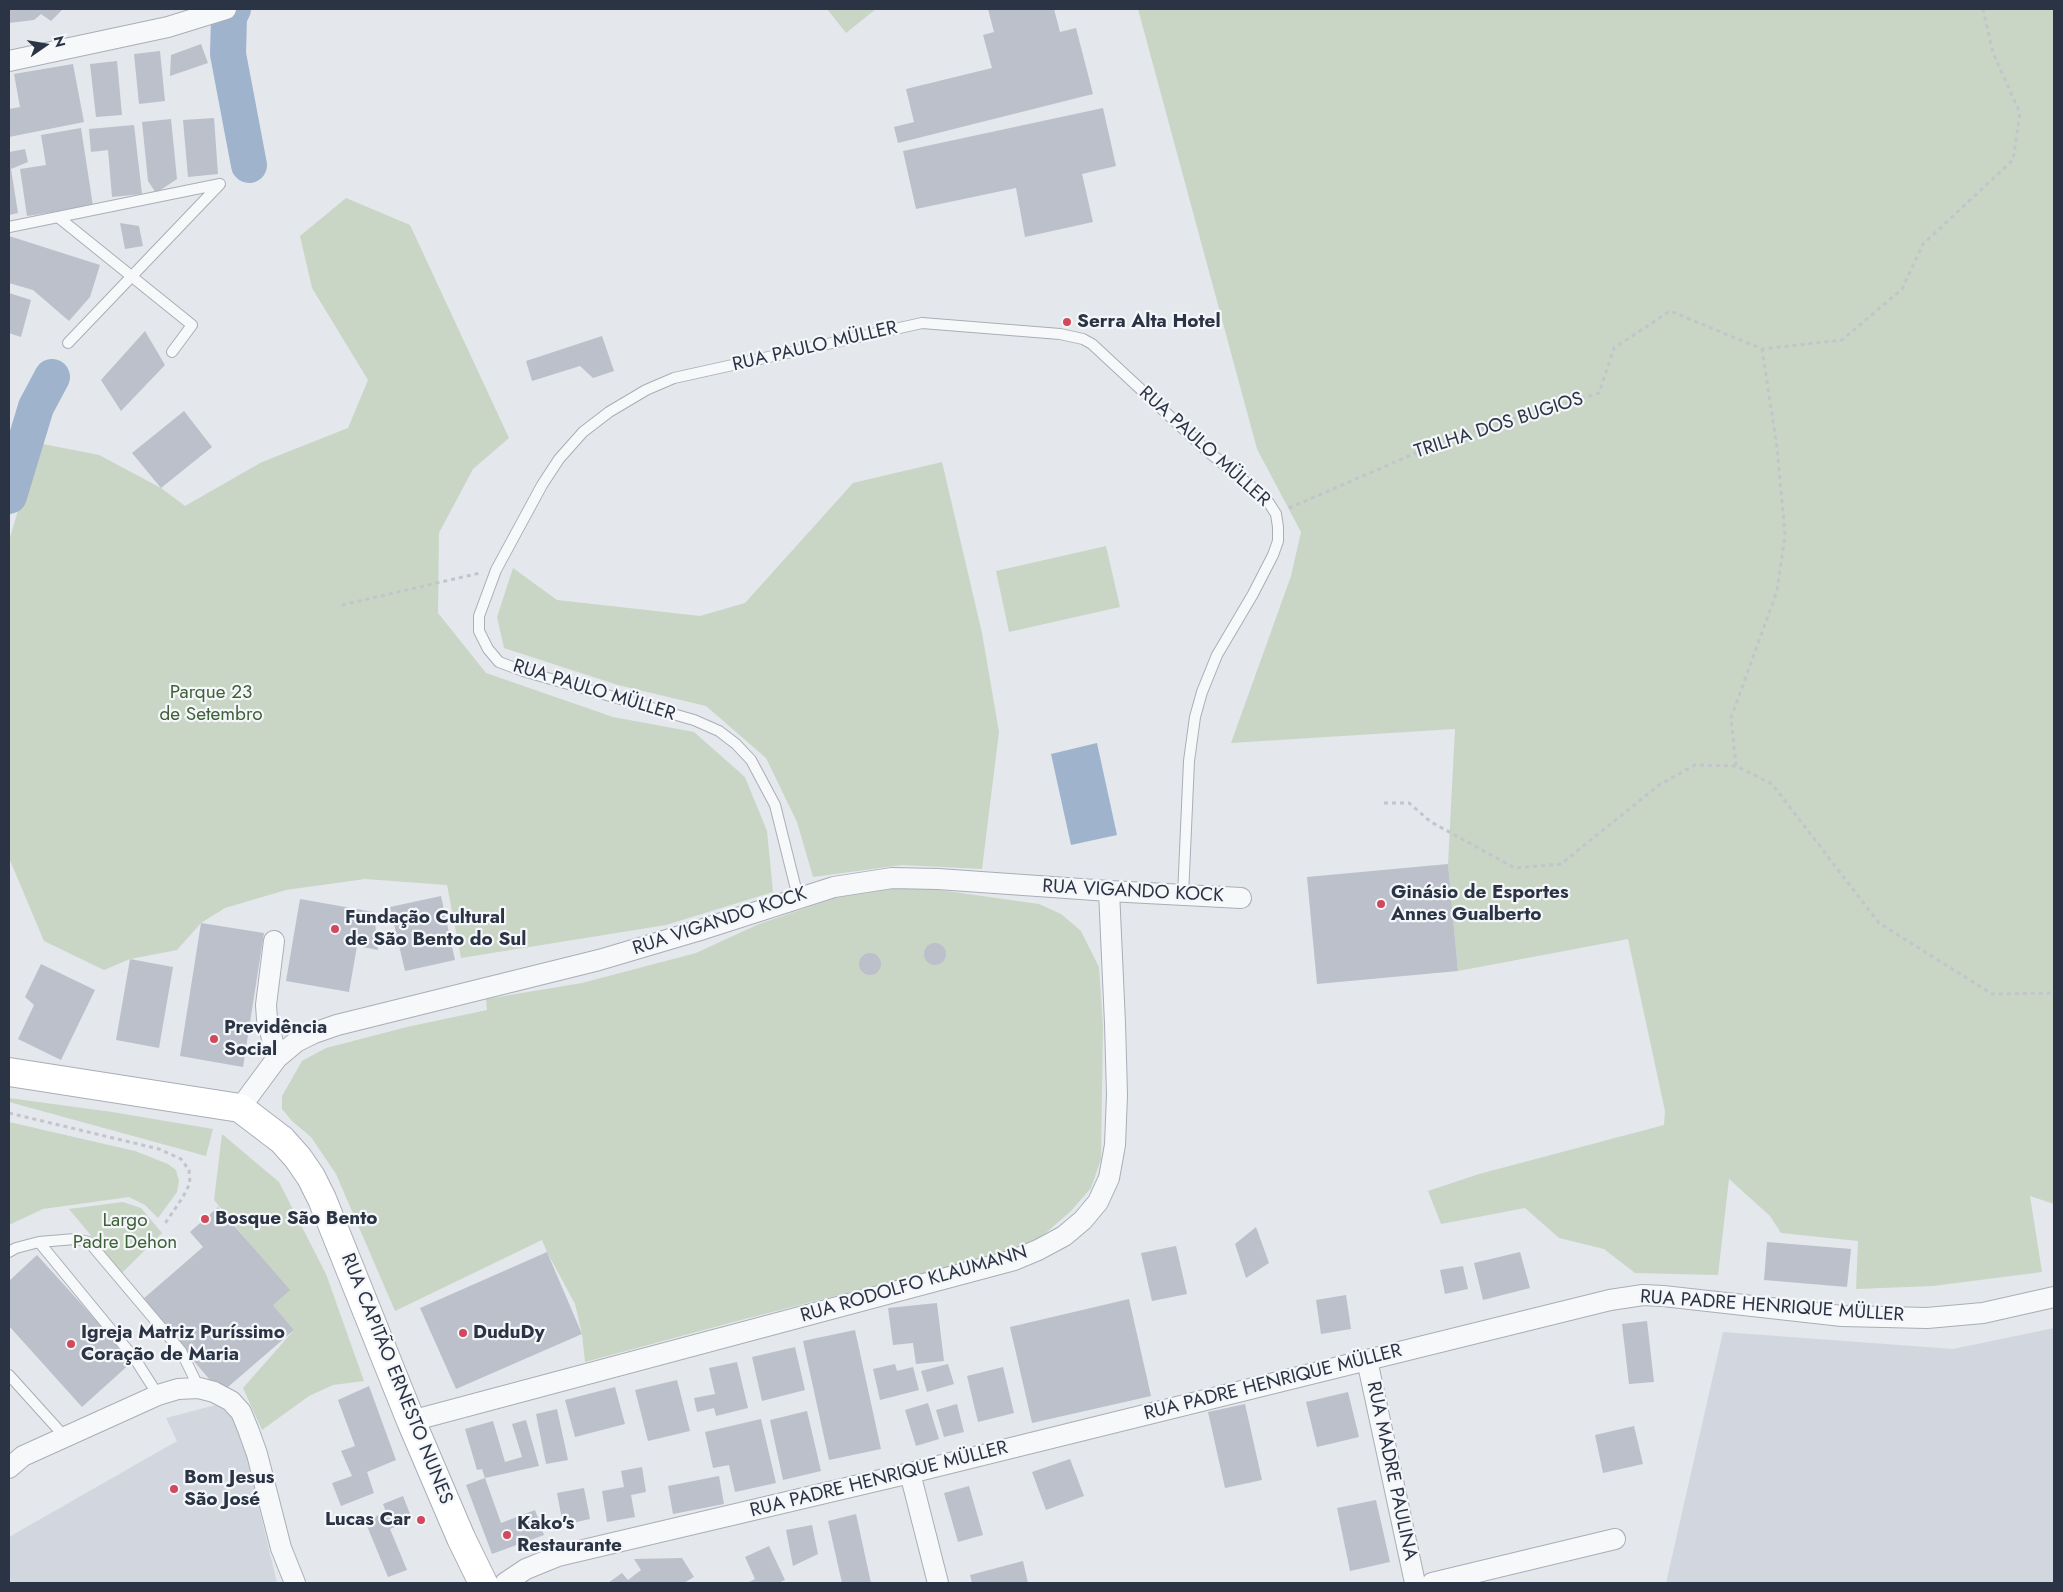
<!DOCTYPE html>
<meta charset="utf-8">
<style>
body{margin:0}
#map{position:relative;width:2063px;height:1592px;overflow:hidden;background:#e4e7ec;font-family:Jost,sans-serif}
canvas{display:block}
.frame{position:absolute;inset:0;border:10px solid #2b3445;pointer-events:none}
.north{position:absolute;left:20px;top:20px;width:50px;height:50px;-webkit-text-stroke:4px #f4f6f9;paint-order:stroke;rotate:77deg;font-size:14px;font-weight:700;line-height:20px;text-align:center;color:#2b3445}
.north::after{content:'';display:block;margin:auto;width:18px;height:22px;background:#2b3445;clip-path:polygon(50% 0,100% 100%,50% 72%,0 100%)}
</style>
<div id="map">
<canvas width="2063" height="1592"></canvas>
<div class="frame"></div>
<div class="north">N</div>
</div>
<script>
const ctx = document.querySelector('canvas').getContext('2d');
ctx.lineJoin = 'round';
function fill(path, color) { ctx.fillStyle = color; ctx.fill(path, 'evenodd'); }
const shape = rows => new Path2D(rows.map(r => 'M' + r).join(''));
function strokePath(path, color, width, dash) { ctx.strokeStyle = color; ctx.lineWidth = width; ctx.lineCap = dash ? 'butt' : 'round'; ctx.setLineDash(dash || []); ctx.stroke(path); }
function write(font, color, halo, rows, align = 'center') {
  ctx.font = font + ' Jost,sans-serif'; ctx.lineWidth = 4.5; ctx.setLineDash([]); ctx.textBaseline = 'middle'; ctx.strokeStyle = halo; ctx.fillStyle = color; for (const [text, x, y, turn = 0] of rows) {
    ctx.save(); ctx.translate(x, y); ctx.rotate((+turn || 0) * Math.PI / 180); ctx.textAlign = isNaN(turn) ? turn : align; if (halo) ctx.strokeText(text, 0, 0); ctx.fillText(text, 0, 0); ctx.restore();
  }
}
fill(shape([
 [2054,1328,2054,1583,1666,1583,1723,1332,1953,1349],
 [231,1401,242,1437,277,1583,9,1583,9,1537,177,1441,166,1418]
]), '#d2d6de');
fill(shape([
 [827,9,876,9,846,33],
 [1138,9,2054,9,2054,1204,2030,1196,2042,1272,1933,1286,1856,1289,1858,1241,1781,1233,1770,1216,1729,1179,1718,1275,1635,1273,1604,1249,1559,1238,1525,1208,1441,1224,1428,1191,1479,1174,1664,1125,1665,1111,1628,939,1458,971,1448,864,1455,729,1231,743,1291,576,1301,532,1257,449],
 [346,198,410,225,509,438,473,469,439,533,438,613,486,673,613,717,694,732,745,777,767,831,773,892,666,925,461,958,447,885,365,879,286,890,225,908,201,923,177,950,130,959,104,970,44,941,9,858,9,541,38,443,99,455,161,488,185,506,262,462,348,428,368,380,312,288,300,236],
 [942,462,982,633,999,732,982,869,902,865,813,877,797,822,766,758,706,706,618,685,504,648,497,617,513,568,557,600,700,616,745,603,853,483],
 [1106,546,1120,607,1009,632,996,571],
 [911,886,1039,904,1061,914,1081,931,1099,967,1103,1026,1101,1159,1091,1188,1071,1211,1040,1238,1011,1251,741,1320,585,1362,582,1334,575,1304,547,1252,542,1240,395,1311,336,1174,311,1137,292,1121,282,1109,282,1096,302,1061,326,1048,407,1027,487,1010,486,999,582,983,696,953,759,924,867,887],
 [9,1098,112,1112,213,1129,206,1156,9,1102],
 [9,1122,135,1151,168,1164,176,1170,179,1181,177,1192,158,1218,145,1205,129,1197,43,1209,9,1225],
 [222,1134,279,1182,326,1274,364,1381,333,1385,309,1396,262,1430,243,1388,294,1330,273,1305,250,1244,214,1200],
 [123,1202,141,1208,162,1233,122,1273,69,1209]
]), '#c9d6c5');
fill(shape([
 [1097,743,1117,835,1071,845,1051,754]
]), '#9fb4cc');
strokePath(shape([
 [233,9,229,17,228,54,249,165],
 [9,496,36,407,52,377]
]), '#9fb4cc', 36);
fill(shape([
 [9,9,63,9,51,21,41,14,34,20,9,23],
 [988,9,1054,9,1060,32,1076,28,1093,94,898,143,894,127,914,122,906,89,992,68,983,35,994,32],
 [201,44,208,63,170,76,171,55],
 [160,51,165,101,139,104,134,54],
 [117,61,122,115,96,117,90,64],
 [73,64,84,122,9,137,9,109,20,107,14,74],
 [1103,108,1116,166,1082,174,1093,222,1025,237,1016,188,916,209,903,151],
 [214,118,218,174,188,177,183,120],
 [171,119,177,179,156,193,148,181,142,122],
 [134,125,142,194,112,197,108,150,91,152,89,129],
 [81,128,93,206,27,216,20,169,46,165,41,135],
 [25,149,28,162,11,169,18,213,9,215,9,152],
 [120,223,139,226,143,246,125,249],
 [9,236,100,265,90,297,69,321,33,290,9,283],
 [9,293,31,300,21,337,9,333],
 [145,331,165,365,121,411,101,380],
 [602,336,614,371,593,378,580,366,532,381,526,361],
 [184,411,212,447,161,488,132,453],
 [1448,864,1458,971,1317,984,1307,877],
 [441,896,455,960,405,971,390,907],
 [300,899,374,912,378,950,357,946,349,992,286,981],
 [201,923,264,933,243,1067,180,1056],
 '924 954a11 11 0 1 1 22 0a11 11 0 1 1-22 0Z',
 '859 964a11 11 0 1 1 22 0a11 11 0 1 1-22 0Z',
 [130,959,173,967,159,1048,116,1040],
 [41,964,95,990,61,1060,18,1039,34,1005,25,997],
 [218,1207,290,1290,273,1305,294,1330,221,1393,142,1300,203,1247,190,1232],
 [1256,1227,1269,1263,1246,1278,1235,1244],
 [1767,1242,1851,1249,1847,1287,1764,1280],
 [1176,1246,1187,1294,1152,1301,1141,1253],
 [547,1252,582,1334,456,1389,420,1308],
 [1520,1252,1530,1288,1483,1300,1474,1263],
 [37,1255,133,1361,82,1407,9,1326,9,1281],
 [1463,1266,1468,1289,1445,1294,1440,1270],
 [1346,1295,1351,1329,1321,1334,1316,1300],
 [1129,1299,1151,1396,1032,1423,1010,1327],
 [937,1303,944,1361,916,1364,913,1343,893,1345,888,1308],
 [1647,1321,1654,1382,1629,1384,1622,1324],
 [855,1330,881,1449,829,1460,803,1341],
 [795,1347,805,1390,762,1401,752,1357],
 [737,1362,748,1408,716,1416,714,1408,697,1412,694,1398,715,1394,709,1368],
 [895,1364,897,1371,913,1367,919,1390,880,1400,873,1369],
 [948,1364,954,1384,927,1392,921,1371],
 [1003,1367,1014,1413,978,1422,967,1376],
 [677,1380,690,1431,648,1441,635,1390],
 [369,1386,396,1460,367,1472,374,1493,341,1506,332,1483,352,1476,341,1451,355,1446,338,1400],
 [615,1387,625,1424,575,1437,565,1400],
 [1348,1392,1359,1437,1317,1447,1306,1402],
 [928,1403,939,1439,916,1446,905,1410],
 [957,1404,964,1432,944,1437,936,1410],
 [1245,1404,1262,1480,1225,1488,1208,1412],
 [557,1409,568,1460,546,1464,536,1414],
 [807,1411,821,1471,783,1480,770,1420],
 [761,1419,776,1483,735,1492,729,1465,713,1468,705,1432],
 [526,1420,539,1466,485,1478,482,1469,477,1470,465,1429,493,1421,505,1462,522,1457,512,1424],
 [1634,1426,1643,1464,1603,1473,1595,1435],
 [1070,1459,1084,1496,1046,1510,1032,1472],
 [642,1467,646,1492,631,1495,635,1517,607,1522,602,1491,624,1487,621,1471],
 [719,1476,724,1504,673,1514,668,1486],
 [485,1478,501,1523,535,1510,544,1535,492,1554,466,1485],
 [969,1486,983,1535,958,1542,944,1493],
 [584,1488,590,1519,563,1525,557,1493],
 [403,1496,412,1519,390,1529,407,1570,388,1577,365,1521,386,1512,383,1504],
 [1376,1500,1390,1562,1350,1571,1337,1508],
 [856,1514,871,1583,842,1583,828,1521],
 [812,1525,818,1554,793,1566,786,1530],
 [769,1546,785,1580,778,1583,747,1583,755,1579,745,1557],
 [682,1558,694,1577,684,1583,608,1583,622,1573,628,1580,641,1570,634,1559],
 [1023,1561,1028,1583,972,1583,970,1575]
]), '#bbc0ca');
const service = shape([
 [58,217,220,184,68,343],
 [9,227,58,217,192,325,172,352],
 [798,897,775,805,751,760,736,744,719,731,694,720,523,671,499,662,488,649,479,631,479,616,496,570,542,485,559,459,583,432,609,412,646,390,674,378,922,323,1060,334,1083,339,1092,344,1205,449,1259,493,1269,503,1276,514,1278,527,1278,541,1273,555,1253,594,1217,655,1202,692,1195,717,1189,761,1183,896],
 [39,1242,135,1359,158,1395],
 [9,1252,16,1248,39,1242,75,1239,89,1242,181,1351,199,1388],
 [9,1375,65,1437]
]);
const minor = shape([
 [9,61,168,27,226,9],
 [274,941,266,1005,267,1019,277,1058],
 [240,1108,277,1058,296,1042,314,1033,337,1025,599,960,697,931,834,887,892,878,938,879,1109,891,1241,898],
 [1367,1360,1415,1583],
 [411,1421,1014,1260,1038,1250,1064,1236,1083,1220,1098,1202,1109,1178,1115,1145,1117,1095,1115,1023,1109,891],
 [9,1468,23,1456,158,1395,178,1389,199,1388,214,1392,231,1401,241,1412,248,1429,257,1454,281,1548,295,1583],
 [910,1473,938,1583],
 [505,1583,526,1569,558,1556,910,1473,1610,1300,1643,1295,1663,1296,1842,1316,1927,1318,1983,1313,2054,1297],
 [1432,1583,1615,1539]
]);
const secondary = shape([
 [9,1072,240,1108,282,1140,298,1158,311,1177,322,1199,411,1421,461,1538,483,1583]
]);
strokePath(service, '#a9aeb7', 12);
strokePath(minor, '#a9aeb7', 22);
strokePath(secondary, '#a9aeb7', 30);
strokePath(shape([
 [1289,508,1448,439,1599,393,1614,348,1670,311,1762,349,1842,340,1902,289,1923,244,2013,160,2020,113,1993,53,1983,9],
 [342,605,480,573],
 [1736,766,1731,718,1777,591,1785,535,1777,447,1762,349],
 [1384,803,1409,803,1431,822,1515,868,1561,864,1659,785,1695,765,1736,766,1772,784,1879,923,1992,994,2054,993],
 [9,1113,159,1149,181,1159,189,1170,190,1183,183,1197,164,1225]
]), '#c2c5cb', 3, [4, 4]);
strokePath(service, '#f7f8fa', 10);
strokePath(minor, '#f7f8fa', 20);
strokePath(secondary, '#fff', 28);
for (const [x, y, r, color] of [
 [1067,322,5,"#d1495b"],
 [1381,904,5,"#d1495b"],
 [335,929,5,"#d1495b"],
 [214,1039,5,"#d1495b"],
 [205,1219,5,"#d1495b"],
 [463,1333,5,"#d1495b"],
 [71,1344,5,"#d1495b"],
 [174,1489,5,"#d1495b"],
 [421,1520,5,"#d1495b"],
 [507,1535,5,"#d1495b"]
]) { const dot = new Path2D(); dot.arc(x, y, r, 0, 2 * Math.PI); ctx.fillStyle = color; ctx.fill(dot); strokePath(dot, '#f4f6f9', 2); }
write('bold 19px', '#2b3445', '#f4f6f9', [
 ["Serra Alta Hotel",1077,322],
 ["Ginásio de Esportes",1391,893],
 ["Annes Gualberto",1391,915],
 ["Fundação Cultural",345,918],
 ["de São Bento do Sul",345,940],
 ["Previdência",224,1028],
 ["Social",224,1050],
 ["Bosque São Bento",215,1219],
 ["Igreja Matriz Puríssimo",81,1333],
 ["Coração de Maria",81,1355],
 ["DuduDy",473,1333],
 ["Bom Jesus",184,1478],
 ["São José",184,1500],
 ["Lucas Car",411,1520,"right"],
 ["Kako's",517,1524],
 ["Restaurante",517,1546]
], 'left');
write('19px', '#2b3445', '#f4f6f9', [
 ["RUA PAULO MÜLLER",815,347,-13],
 ["TRILHA DOS BUGIOS",1499,426,-18],
 ["RUA PAULO MÜLLER",1204,447,42],
 ["RUA PAULO MÜLLER",594,691,17],
 ["RUA VIGANDO KOCK",1133,892,3],
 ["RUA VIGANDO KOCK",720,922,-18],
 ["RUA RODOLFO KLAUMANN",914,1285,-16],
 ["RUA PADRE HENRIQUE MÜLLER",1772,1307,4],
 ["RUA CAPITÃO ERNESTO NUNES",396,1379,68],
 ["RUA PADRE HENRIQUE MÜLLER",1273,1383,-14],
 ["RUA MADRE PAULINA",1391,1471,78],
 ["RUA PADRE HENRIQUE MÜLLER",879,1480,-14]
]);
write('19px', '#3f6138', '#f4f6f9', [
 ["Parque 23",211,693],
 ["de Setembro",211,715],
 ["Largo",125,1221],
 ["Padre Dehon",125,1243]
]);
</script>
